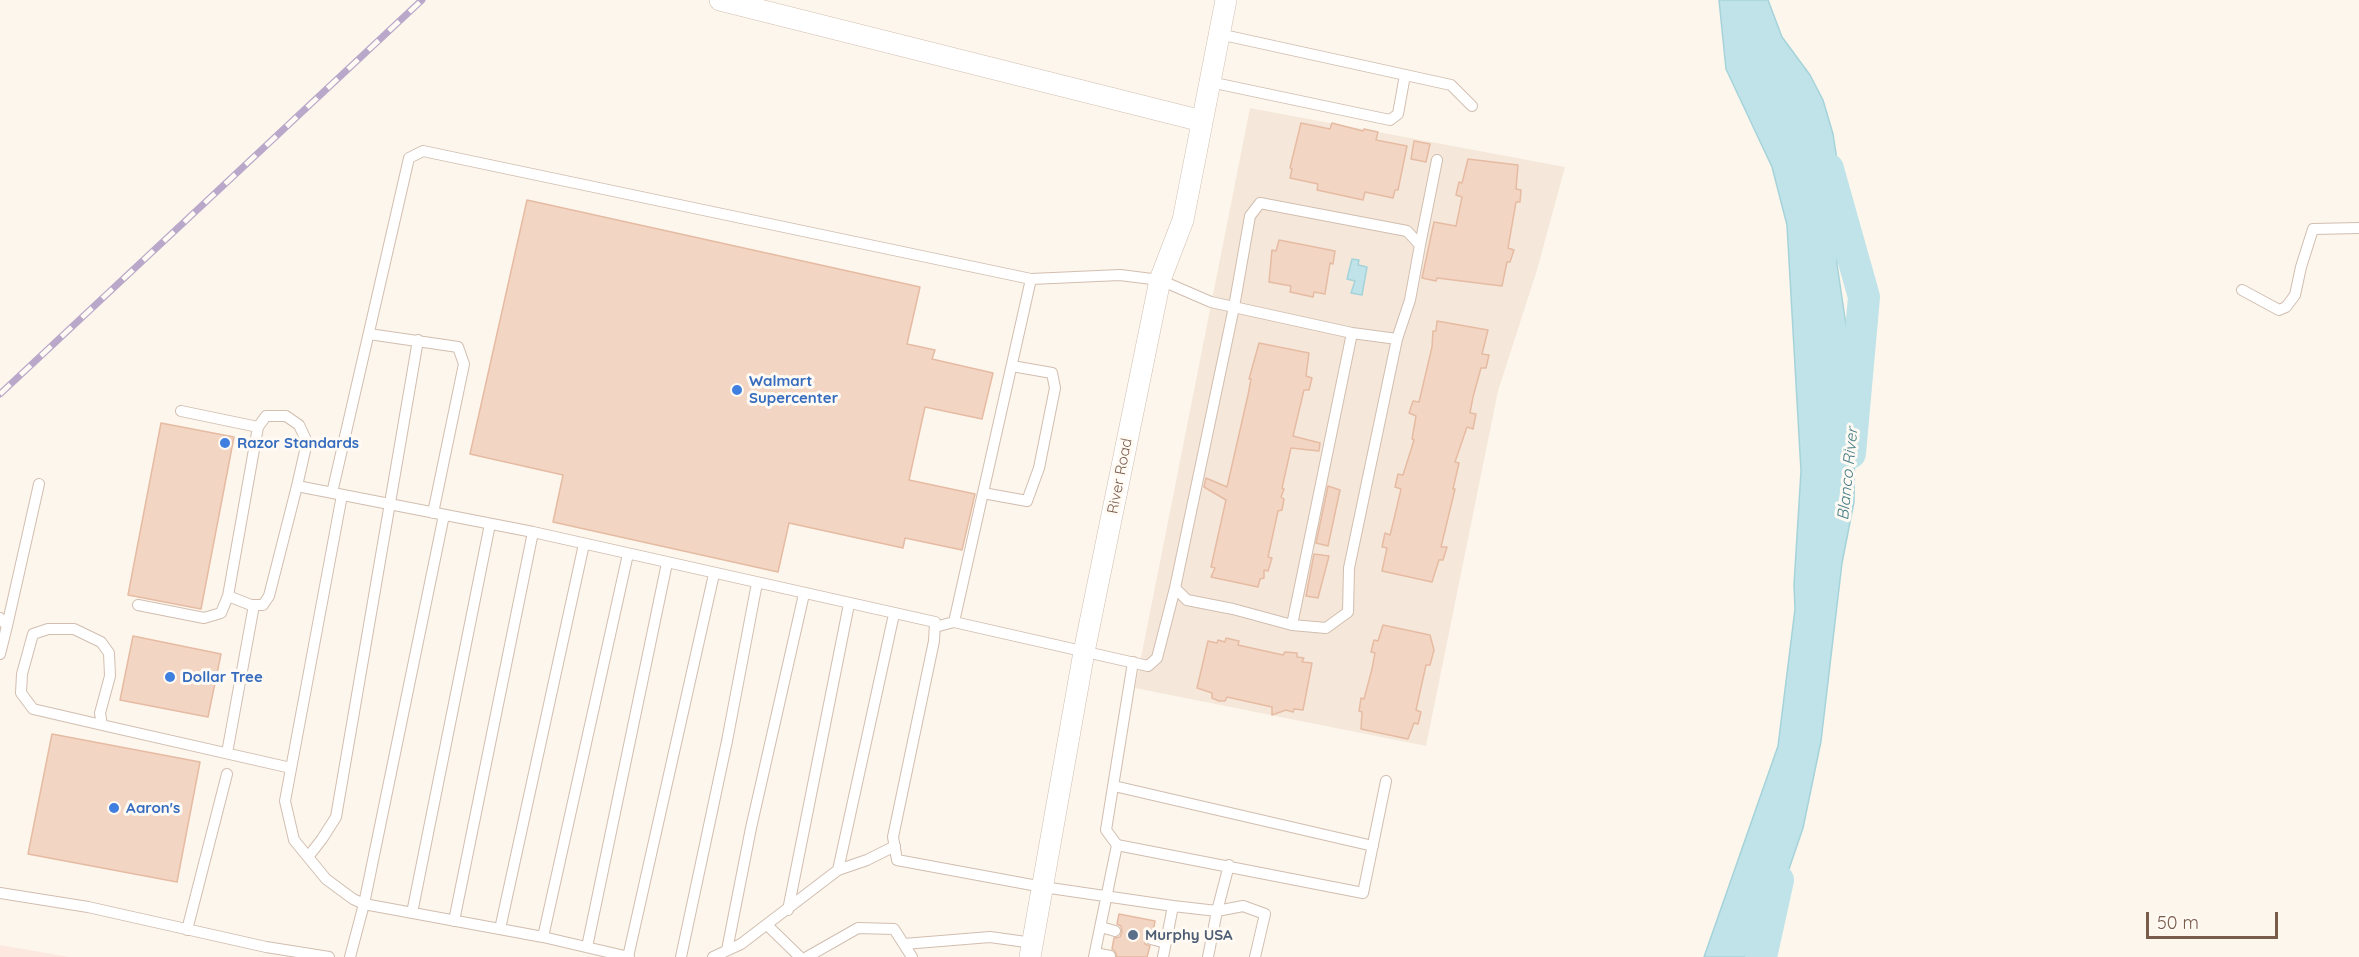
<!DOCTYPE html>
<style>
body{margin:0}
#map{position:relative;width:2359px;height:957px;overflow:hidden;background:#fdf6ec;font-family:Quicksand,sans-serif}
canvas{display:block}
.scale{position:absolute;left:2146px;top:912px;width:132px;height:27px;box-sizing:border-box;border:3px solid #7a5c4d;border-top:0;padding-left:8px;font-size:18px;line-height:21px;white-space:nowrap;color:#7a5c4d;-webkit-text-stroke:4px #fffaf3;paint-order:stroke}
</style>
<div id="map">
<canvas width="2359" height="957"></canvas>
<div class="scale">50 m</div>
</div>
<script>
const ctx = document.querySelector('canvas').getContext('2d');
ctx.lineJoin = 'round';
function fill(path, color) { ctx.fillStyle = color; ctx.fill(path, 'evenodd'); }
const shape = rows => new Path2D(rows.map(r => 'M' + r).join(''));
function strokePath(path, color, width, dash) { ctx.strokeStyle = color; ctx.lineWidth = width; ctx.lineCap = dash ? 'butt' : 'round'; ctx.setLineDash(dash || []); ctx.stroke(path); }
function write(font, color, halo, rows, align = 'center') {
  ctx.font = font + ' Quicksand,sans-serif'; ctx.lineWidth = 6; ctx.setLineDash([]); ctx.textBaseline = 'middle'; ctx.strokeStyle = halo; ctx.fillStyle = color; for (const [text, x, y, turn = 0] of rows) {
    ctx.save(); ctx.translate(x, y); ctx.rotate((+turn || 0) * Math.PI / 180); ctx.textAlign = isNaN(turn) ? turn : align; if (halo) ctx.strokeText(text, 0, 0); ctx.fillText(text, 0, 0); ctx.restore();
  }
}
fill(shape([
 [1250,108,1565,167,1537,270,1498,391,1426,746,1135,688]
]), '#f5e8da');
fill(shape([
 [0,945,69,957,0,957]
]), '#fde8e0');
const water = shape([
 [1719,0,1768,0,1782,37,1810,75,1823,100,1833,134,1837,160,1840,191,1837,264,1847,332,1855,425,1854,502,1842,563,1821,741,1803,828,1776,907,1753,957,1704,957,1778,746,1795,609,1794,585,1801,471,1787,225,1772,167,1726,69,1719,0],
 [1352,259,1359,260,1358,265,1367,267,1362,295,1351,293,1355,281,1347,279,1352,259]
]);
fill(water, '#bfe3e8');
strokePath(water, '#a5d3da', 1.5);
strokePath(shape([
 [1828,169,1864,297,1850,453],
 [1761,957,1778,880]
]), '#bfe3e8', 32);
const building = shape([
 [1301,123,1330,129,1332,123,1363,131,1364,129,1378,132,1376,140,1407,146,1398,190,1395,190,1393,198,1365,192,1363,200,1317,190,1318,184,1290,178,1292,169,1290,168,1301,123],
 [1414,141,1430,144,1426,162,1411,159,1414,141],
 [1468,159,1518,165,1516,189,1521,190,1520,202,1516,202,1508,248,1514,250,1510,262,1507,262,1502,286,1437,278,1436,281,1422,278,1434,222,1456,226,1462,197,1456,195,1459,182,1462,183,1468,159],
 [527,200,920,287,907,344,935,350,932,359,993,373,982,419,925,407,909,480,975,494,962,550,905,538,903,548,789,523,778,572,553,522,563,475,470,454,527,200],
 [1279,240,1335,251,1333,264,1330,263,1325,294,1314,292,1313,297,1290,292,1291,286,1269,282,1272,250,1276,251,1279,240],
 [1437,321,1488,330,1482,354,1489,355,1486,368,1481,368,1473,397,1470,413,1476,414,1473,429,1467,427,1455,462,1459,463,1453,489,1455,489,1441,547,1447,547,1443,560,1439,560,1432,582,1382,571,1387,548,1382,547,1385,533,1390,535,1394,519,1401,489,1395,487,1398,474,1403,475,1414,440,1412,439,1416,416,1409,413,1413,401,1419,402,1432,347,1433,331,1436,331,1437,321],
 [1259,343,1309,353,1306,376,1312,378,1309,390,1304,390,1293,436,1320,443,1319,451,1291,448,1282,488,1284,489,1281,497,1284,499,1282,510,1278,511,1268,557,1272,558,1268,571,1264,570,1264,578,1260,579,1258,587,1211,577,1215,568,1211,567,1226,500,1204,487,1206,478,1227,487,1248,395,1251,379,1249,379,1259,343],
 [161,423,234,437,201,609,128,595,161,423],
 [1328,486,1340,490,1328,546,1316,543,1328,486],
 [1314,554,1329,556,1318,598,1306,596,1314,554],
 [1383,625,1430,635,1434,650,1430,665,1426,665,1416,710,1421,712,1418,724,1414,723,1408,739,1361,729,1362,712,1359,711,1361,698,1364,699,1372,669,1375,653,1371,652,1374,640,1378,641,1383,625],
 [133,636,221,654,208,717,120,700,133,636],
 [1226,638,1239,641,1238,645,1283,655,1285,652,1297,653,1297,657,1304,658,1302,662,1312,663,1303,710,1294,709,1293,712,1286,710,1272,715,1272,707,1227,697,1225,701,1219,701,1212,698,1212,693,1197,688,1208,641,1217,643,1218,640,1225,642,1226,638],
 [52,734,200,762,177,882,28,854,52,734],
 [1119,914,1155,921,1153,932,1146,933,1144,938,1145,944,1150,946,1147,957,1117,957,1115,951,1112,949,1114,938,1120,937,1122,932,1121,926,1117,924,1119,914]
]);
fill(building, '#f3d5c3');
strokePath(building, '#e6bba3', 1.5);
const lane = shape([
 [1219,34,1451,85,1472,106],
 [1210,82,1390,120,1398,114,1405,75],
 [1260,203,1407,231,1420,245,1410,300,1397,339,1349,568,1348,612,1326,628,1292,625,1233,609,1187,600,1175,588,1234,307,1250,216,1260,203],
 [1420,245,1437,160],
 [1031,279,1120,275,1160,280,1211,302,1352,333,1397,339],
 [2242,290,2279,310,2286,307,2295,295,2301,267,2313,229,2359,228],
 [369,334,458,347,464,364,433,513],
 [181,411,258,427,228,596,251,605,263,605,269,596,297,486,533,532,935,622,934,641,893,837,897,860,1043,887,1173,906,1217,911,1243,906,1265,914,1255,957],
 [258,427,266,416,286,416,299,425,307,442,297,486],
 [332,493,409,158,423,151,1031,279,954,622,935,627],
 [983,493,1027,501,1039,468,1055,388,1052,373,1012,366],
 [342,495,285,801,294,840,326,879,353,899,364,904,444,515],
 [138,605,204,618,221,613,228,596],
 [0,618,7,626,0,654],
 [954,622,1148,666,1157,658,1175,588],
 [1292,625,1352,333],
 [7,626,39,484],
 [102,725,100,713,110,676,109,653,101,642,74,629,48,629,33,634,22,674,21,693,33,709,102,725,291,768],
 [227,753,254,605],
 [1114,786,1373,846],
 [1117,845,1106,830,1133,662],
 [308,857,322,839,336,817,418,340],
 [838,870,894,614],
 [0,893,88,907,266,947,329,957],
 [788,910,849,604],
 [412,913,490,524],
 [454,921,533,532],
 [767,925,800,957],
 [1101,927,1115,931],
 [500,929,584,544],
 [187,930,227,774],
 [543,937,628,554],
 [1151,939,1166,943],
 [904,944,990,937,1033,943],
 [587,947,667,563],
 [727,950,751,828,804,594],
 [1095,953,1110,956],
 [350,957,364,904,543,937,629,957],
 [628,957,714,574],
 [681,957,727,741,757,583],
 [713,957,741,944,838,870,867,860,895,846],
 [807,957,858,928,894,929,912,957],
 [1094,957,1117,845,1363,893,1386,781],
 [1163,957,1173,906],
 [1208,957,1217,911,1229,865]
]);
const street = shape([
 [720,0,1202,121],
 [1030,957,1084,652,1160,280,1183,220,1226,0]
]);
strokePath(lane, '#d1beb0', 12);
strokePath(street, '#d1beb0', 22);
strokePath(lane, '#fff', 10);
strokePath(street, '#fff', 21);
const rail = shape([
 [0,394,422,0]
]);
strokePath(rail, '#b9a8c9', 7);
strokePath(rail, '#fffaf3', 4.5, [14]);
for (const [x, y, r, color] of [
 [737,390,6,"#3f7fe0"],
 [225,443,6,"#3f7fe0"],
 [170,677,6,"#3f7fe0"],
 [114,808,6,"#3f7fe0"],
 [1133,935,6,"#5c6f8a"]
]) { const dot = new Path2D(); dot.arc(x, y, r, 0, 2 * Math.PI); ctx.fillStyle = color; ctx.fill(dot); strokePath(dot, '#fffaf3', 2); }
write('bold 15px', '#366cbe', '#fffaf3', [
 ["Walmart",749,381],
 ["Supercenter",749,398],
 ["Razor Standards",237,443],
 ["Dollar Tree",182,677],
 ["Aaron's",126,808]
], 'left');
write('15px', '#7a5c4d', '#fffaf3', [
 ["River Road",1120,476,-79]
]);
write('bold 15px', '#4e5e75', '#fffaf3', [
 ["Murphy USA",1145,935]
], 'left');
write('italic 16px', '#437c86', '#fffaf3', [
 ["Blanco River",1848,474,-84]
]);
</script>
